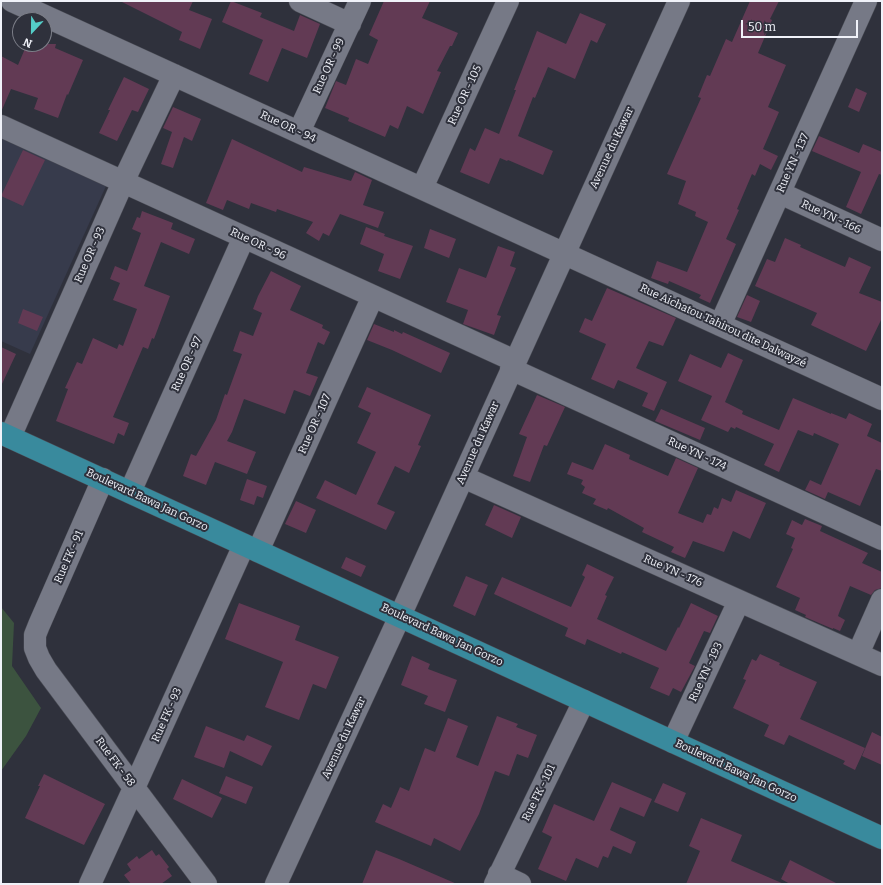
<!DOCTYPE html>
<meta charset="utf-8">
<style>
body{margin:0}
#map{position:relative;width:883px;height:885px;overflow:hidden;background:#2f313c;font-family:Bitter,serif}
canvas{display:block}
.frame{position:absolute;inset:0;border:2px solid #f0f2f9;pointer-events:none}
.north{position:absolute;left:12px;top:12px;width:40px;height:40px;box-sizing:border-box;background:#2f313c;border:1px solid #7c7e88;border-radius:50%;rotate:202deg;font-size:11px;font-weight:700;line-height:16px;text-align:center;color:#f0f2f9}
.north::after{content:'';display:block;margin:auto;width:14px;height:18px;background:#54cdc8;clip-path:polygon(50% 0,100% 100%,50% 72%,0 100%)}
.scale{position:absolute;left:741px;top:20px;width:117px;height:18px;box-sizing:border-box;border:2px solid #f0f2f9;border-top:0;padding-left:5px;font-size:12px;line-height:14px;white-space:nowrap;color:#f0f2f9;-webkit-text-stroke:3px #2f313c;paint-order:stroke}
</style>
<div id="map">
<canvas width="883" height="885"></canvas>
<div class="frame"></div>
<div class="north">N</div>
<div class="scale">50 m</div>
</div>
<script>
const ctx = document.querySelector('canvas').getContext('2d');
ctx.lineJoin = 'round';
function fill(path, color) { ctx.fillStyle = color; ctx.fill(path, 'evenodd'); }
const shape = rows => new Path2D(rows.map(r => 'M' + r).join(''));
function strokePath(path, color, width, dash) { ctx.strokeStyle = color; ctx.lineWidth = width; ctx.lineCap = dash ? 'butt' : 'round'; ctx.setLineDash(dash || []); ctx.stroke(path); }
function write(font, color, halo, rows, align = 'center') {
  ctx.font = font + ' Bitter,serif'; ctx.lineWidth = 4; ctx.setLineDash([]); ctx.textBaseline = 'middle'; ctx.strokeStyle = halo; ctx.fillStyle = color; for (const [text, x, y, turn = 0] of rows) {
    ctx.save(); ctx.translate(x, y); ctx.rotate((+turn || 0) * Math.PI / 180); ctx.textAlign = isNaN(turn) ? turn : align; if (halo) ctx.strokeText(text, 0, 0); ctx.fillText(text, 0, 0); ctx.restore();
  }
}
fill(shape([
 [1,138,106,186,30,354,1,341]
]), '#373b4c');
fill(shape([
 [1,607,14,623,12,666,41,708,26,736,1,771]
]), '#3c533f');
fill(shape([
 [120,1,193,1,189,10,212,19,200,49,179,40,182,32],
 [231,1,262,13,260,17,294,31,300,15,320,24,307,58,282,48,268,82,249,74,263,40,222,22],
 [384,1,430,1,422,18,458,33,452,46,450,46,437,71,441,72,423,114,407,106,398,129,390,125,385,137,348,121,349,118,325,108,336,81,346,85,356,59,368,64,378,40,369,35],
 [750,1,779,1,770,19,772,20,758,53,786,65,768,107,779,112,763,149,778,156,771,170,760,164,755,176,752,174,737,209,739,210,726,239,736,244,710,303,699,298,701,295,669,281,668,284,651,278,657,261,687,272,708,222,695,216,696,212,678,204,686,181,667,174,701,98,698,97,707,75,710,76,726,39,732,42],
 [580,13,606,24,597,43,591,40,575,79,548,67,535,98,533,97,518,136,553,151,543,175,508,160,507,161,500,158,489,184,460,172,470,148,475,151,485,128,499,134,516,90,514,90,537,31,566,44],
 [27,44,56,44,55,48,83,60,68,95,67,94,58,118,34,109,38,98,11,89,1,112,1,56,18,65],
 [124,77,149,89,138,112,132,110,117,141,99,133,110,110,108,110],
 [856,88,867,93,859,112,848,107],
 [173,107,201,119,192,141,184,137,173,168,161,164,172,132,163,128],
 [819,136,859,153,863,144,882,152,882,175,879,174,861,214,846,207,861,172,812,151],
 [232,139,302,172,304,167,351,181,355,172,372,180,363,205,384,212,378,228,340,214,329,236,323,233,319,241,306,233,313,222,277,209,276,212,251,203,249,209,227,200,223,210,206,203],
 [23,150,45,160,23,206,1,196],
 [142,211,173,223,171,229,195,239,189,254,161,242,144,286,170,296,154,339,152,338,148,349,143,347,113,417,129,423,124,436,118,433,114,444,56,421,68,389,65,388,77,362,82,364,93,338,117,349,119,344,123,346,137,309,113,300,120,283,110,279,115,266,127,271,141,233,132,229,137,217,140,218],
 [366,227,385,234,384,236,413,246,400,279,378,271,384,254,360,244],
 [430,229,456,239,449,258,424,248],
 [785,238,801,245,800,247,845,267,849,257,871,267,859,293,882,302,882,318,866,351,811,325,817,313,755,286,767,259,775,262],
 [498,246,515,252,510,266,516,268,497,315,501,316,494,335,463,324,468,310,446,302,459,268,486,278],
 [271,271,301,286,290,310,323,325,322,328,330,332,324,345,318,342,306,373,318,377,310,396,294,390,285,414,244,399,232,432,227,441,256,452,247,474,215,462,206,485,183,476,191,454,196,456,216,420,225,394,227,395,242,354,233,351,240,331,253,336,262,313,253,309,258,296],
 [607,288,676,318,663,346,649,341,636,368,667,382,654,411,642,406,648,393,618,380,614,389,591,379,606,344,579,332,585,318,592,321],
 [747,295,760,301,751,322,737,317],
 [23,309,43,317,37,331,18,323],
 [374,324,394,332,394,330,402,334,403,332,450,353,441,373,392,350,367,340],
 [1,347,16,354,1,386],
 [728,353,743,360,725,402,743,411,742,414,779,430,793,398,831,414,831,413,846,419,849,413,872,424,867,436,882,443,882,471,876,469,860,506,828,492,825,499,805,490,810,480,821,485,839,444,814,433,813,436,798,430,779,472,764,465,774,444,736,427,735,429,731,427,728,432,701,420,712,396,678,381,690,354,721,368],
 [367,387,431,415,418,445,421,446,409,473,395,466,377,504,395,512,386,530,316,498,325,480,356,495,376,452,357,443,371,413,358,407],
 [537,395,565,407,547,446,544,445,530,482,513,476,527,437,519,434],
 [661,409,705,428,700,440,655,421],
 [605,444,630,455,629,459,668,476,676,458,698,468,678,513,703,523,707,514,711,515,714,507,718,509,722,498,731,502,736,490,766,503,750,539,733,531,724,552,693,541,685,558,671,552,674,547,642,532,644,528,608,508,607,510,593,504,596,499,582,493,585,487,581,484,583,480,567,474,572,462,593,470],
 [247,479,267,486,263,498,257,496,254,505,240,500],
 [296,501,316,510,306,533,285,524],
 [494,505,521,517,512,538,485,525],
 [805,519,822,526,820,531,868,553,862,563,882,572,882,588,875,590,871,595,850,586,839,613,838,616,845,620,840,631,833,628,833,629,805,617,806,615,795,610,800,598,776,587,793,549,791,548,795,538,786,534,792,520,802,525],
 [346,557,366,566,361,577,341,568],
 [587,564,614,577,605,595,607,596,597,619,666,651,678,627,679,628,691,603,718,616,710,633,704,631,689,663,695,666,681,692,673,688,669,696,650,688,659,668,622,652,621,654,587,639,585,645,565,636,568,628,494,594,502,577,571,607,585,577,582,575],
 [466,576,488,585,475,616,453,606],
 [239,603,300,626,295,640,339,657,326,689,313,684,299,720,265,707,283,662,225,639],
 [760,654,780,663,779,665,817,682,800,719,865,748,855,770,843,764,845,761,789,735,784,745,764,736,769,725,733,708,746,680,743,679,752,659,756,661],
 [412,656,430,664,428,669,457,680,445,712,424,704,428,696,401,685],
 [497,716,518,724,516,727,537,735,528,758,517,754,509,776,495,771,479,814,460,851,434,838,431,846,375,822,383,804,391,808,400,787,409,791,425,748,435,752,448,718,468,726,456,757,478,766],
 [206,726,244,741,247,735,272,746,262,766,230,751,224,768,194,757],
 [872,732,882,737,882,765,862,756],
 [44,774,105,804,84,845,25,818,40,786,38,786],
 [226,776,253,787,246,804,219,793],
 [182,779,222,798,212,818,173,799],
 [612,782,652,799,644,817,620,807,610,830,636,842,631,854,613,846,608,858,603,856,598,868,576,858,566,881,538,869,552,837,542,832,554,804,594,821],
 [663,783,686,793,678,812,654,802],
 [701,818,742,835,731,861,784,884,686,884,700,851,689,846],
 [152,850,156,856,159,854,169,867,167,869,172,876,161,884,131,884,124,875,131,870,127,864,137,856,139,859],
 [376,850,399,859,457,884,362,884],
 [790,860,838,884,790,884,781,879]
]), '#623a54');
const minor = shape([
 [12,1,882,399],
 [300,1,350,24],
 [1,126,515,361],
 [299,132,360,1],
 [422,188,508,1],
 [780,193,882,240],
 [720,325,866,1],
 [511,369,882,539],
 [10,437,123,182,174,75],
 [463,477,882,665],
 [103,479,39,625,35,635,35,648,39,658,46,670,206,884],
 [130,492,244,237],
 [258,551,373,296],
 [858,654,882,600],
 [673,742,739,601],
 [499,874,520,884],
 [90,884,134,788,244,545],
 [276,884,400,616,679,1],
 [495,884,584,701]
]);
const major = shape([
 [1,433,882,838]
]);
strokePath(minor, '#4b4d56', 23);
strokePath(major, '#4b4d56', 23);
strokePath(minor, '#767986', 22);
strokePath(major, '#398a9d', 22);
write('11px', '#f0f2f9', '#2f313c', [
 ["Rue OR - 99",329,66,-65],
 ["Rue OR - 105",465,95,-65],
 ["Rue OR - 94",288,127,25],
 ["Avenue du Kawar",612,148,-65],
 ["Rue YN - 137",793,163,-66],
 ["Rue YN - 166",831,217,25],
 ["Rue OR - 96",258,244,25],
 ["Rue OR - 93",90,255,-66],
 ["Rue Aichatou Tahirou dite Dalwayzé",723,326,25],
 ["Rue OR - 97",187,364,-66],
 ["Rue OR - 107",315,424,-66],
 ["Avenue du Kawar",478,443,-66],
 ["Rue YN - 174",697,454,25],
 ["Boulevard Bawa Jan Gorzo",147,500,25],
 ["Rue FK - 91",69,557,-66],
 ["Rue YN - 176",673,571,24],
 ["Boulevard Bawa Jan Gorzo",442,635,25],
 ["Rue YN - 193",706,672,-65],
 ["Rue FK - 93",167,715,-66],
 ["Avenue du Kawar",344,738,-65],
 ["Rue FK - 58",115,762,53],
 ["Boulevard Bawa Jan Gorzo",736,771,25],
 ["Rue FK - 101",539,793,-64]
]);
</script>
